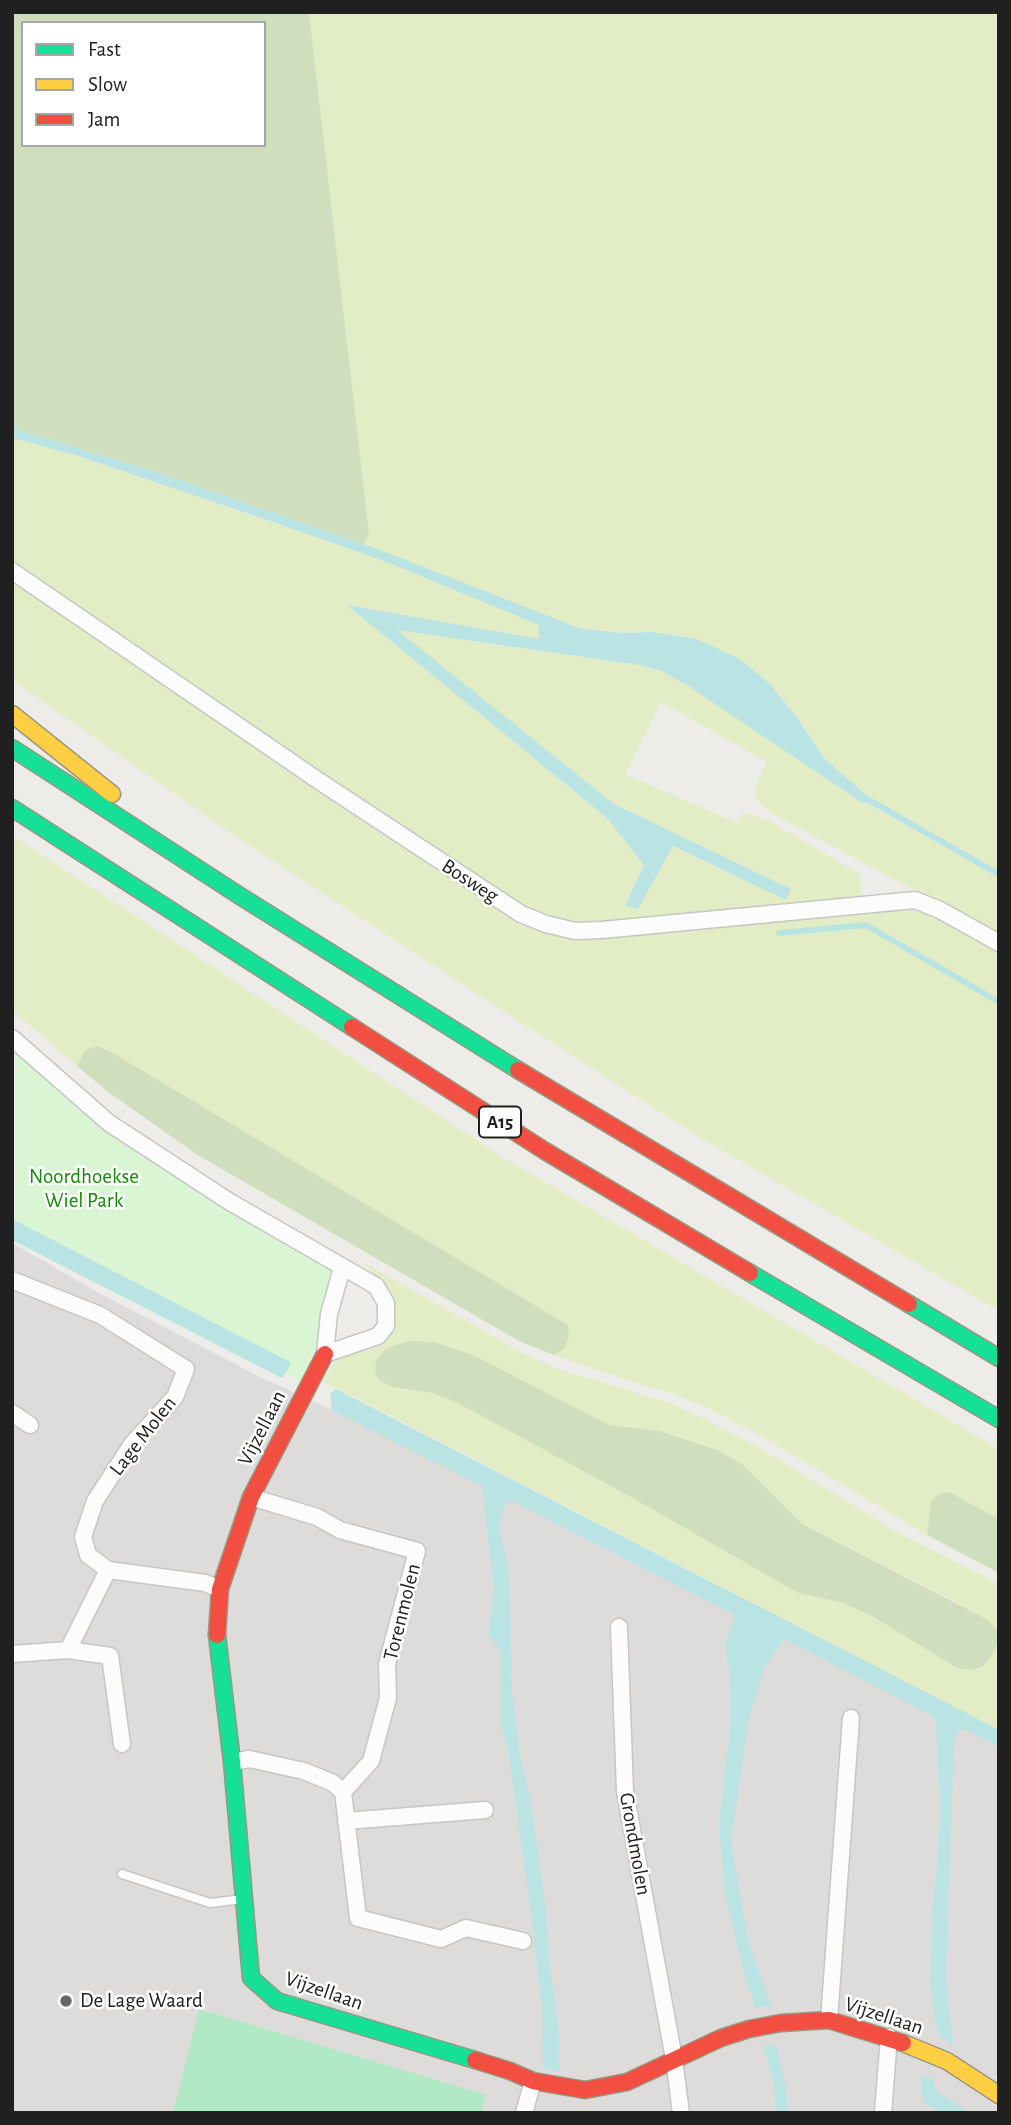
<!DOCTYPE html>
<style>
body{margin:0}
#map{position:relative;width:1011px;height:2125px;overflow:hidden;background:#eeece9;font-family:"Alegreya Sans",sans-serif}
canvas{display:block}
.frame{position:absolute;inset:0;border:14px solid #202020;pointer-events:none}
.legend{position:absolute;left:21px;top:21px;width:245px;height:126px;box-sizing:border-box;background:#fff;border:2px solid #a6a6a6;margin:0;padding:9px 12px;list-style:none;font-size:21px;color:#202020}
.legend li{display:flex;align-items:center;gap:14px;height:35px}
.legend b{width:35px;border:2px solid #a6a6a6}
</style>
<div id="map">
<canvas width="1011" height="2125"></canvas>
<div class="frame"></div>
<ul class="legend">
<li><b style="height:9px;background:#16e098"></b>Fast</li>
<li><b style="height:9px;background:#ffcf43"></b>Slow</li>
<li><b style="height:9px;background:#f24e42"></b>Jam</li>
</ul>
</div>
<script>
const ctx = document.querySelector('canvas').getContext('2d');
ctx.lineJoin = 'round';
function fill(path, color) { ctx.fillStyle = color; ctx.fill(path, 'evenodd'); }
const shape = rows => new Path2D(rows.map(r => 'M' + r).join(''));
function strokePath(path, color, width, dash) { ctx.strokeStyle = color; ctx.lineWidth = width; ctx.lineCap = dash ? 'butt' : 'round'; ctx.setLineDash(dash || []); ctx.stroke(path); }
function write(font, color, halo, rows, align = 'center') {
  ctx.font = font + ' "Alegreya Sans",sans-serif'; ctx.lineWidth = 5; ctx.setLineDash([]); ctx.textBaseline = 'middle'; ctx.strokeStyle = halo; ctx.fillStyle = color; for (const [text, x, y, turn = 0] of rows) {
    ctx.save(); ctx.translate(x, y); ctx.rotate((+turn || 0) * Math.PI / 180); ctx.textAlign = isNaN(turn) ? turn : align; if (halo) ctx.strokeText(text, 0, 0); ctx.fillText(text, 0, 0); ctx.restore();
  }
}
fill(shape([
 [12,1243,99,1293,262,1378,605,1533,999,1719,999,2113,12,2113]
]), '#dddcdb');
fill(shape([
 [309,12,999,12,999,871,865,794,824,758,795,715,771,685,740,659,697,639,653,632,619,633,579,628,363,545,369,534],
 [12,438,72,454,276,523,389,563,539,625,540,640,349,606,607,818,644,865,625,906,638,909,672,846,785,899,791,889,614,804,396,630,639,665,661,671,687,685,864,804,865,802,999,878,999,936,771,813,760,803,756,795,756,784,767,762,661,702,625,774,737,823,743,812,767,820,860,874,861,896,582,924,545,918,497,894,12,563],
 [12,575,531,925,577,937,843,911,916,911,965,930,999,948,999,1311,701,1138,540,1035,229,832,12,680],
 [12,835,499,1155,999,1449,999,1519,949,1492,938,1494,931,1503,927,1535,761,1436,706,1407,671,1393,633,1382,554,1355,564,1348,569,1337,568,1325,113,1053,97,1046,85,1050,77,1066,12,1010],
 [360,1260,521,1352,558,1369,670,1403,707,1420,761,1449,895,1531,999,1584,999,1730,323,1381,334,1363,348,1355,370,1350,386,1339,393,1327,395,1301,385,1284],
 [424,1341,475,1356,609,1425,659,1431,717,1450,742,1464,802,1524,961,1605,997,1631,999,1639,992,1656,957,1668,872,1616,843,1603,798,1593,631,1497,452,1400,432,1393,392,1387]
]), '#e2edc6');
fill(shape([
 [12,12,309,12,369,534,363,545,160,473,12,428],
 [23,23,264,23,264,145,23,145],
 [97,1046,113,1053,568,1325,569,1337,564,1349,554,1355,519,1341,196,1154,107,1091,77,1066,85,1050],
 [411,1341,434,1342,475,1356,609,1425,659,1431,717,1450,742,1464,802,1524,988,1620,997,1631,999,1639,992,1656,982,1667,971,1670,957,1668,872,1616,843,1603,798,1593,631,1497,452,1400,432,1393,392,1387,379,1380,375,1373,376,1360,385,1350,395,1345],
 [949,1492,999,1519,999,1573,927,1535,931,1503,938,1494]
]), '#cfdebc');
fill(shape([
 [12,1043,78,1103,351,1261,301,1382,12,1233]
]), '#daf5d4');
fill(shape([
 [199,2009,486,2095,481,2113,173,2113]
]), '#b1e8c6');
fill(shape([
 [12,428,160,473,383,551,579,628,619,633,653,632,697,639,740,659,771,685,795,715,824,758,865,794,999,871,999,878,866,802,864,804,687,685,661,671,639,665,397,630,614,804,791,889,786,900,673,846,638,909,625,906,644,865,607,818,347,605,539,639,539,625,389,563,276,523,72,454,12,438],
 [12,1219,290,1362,290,1366,282,1378,12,1240],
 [336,1389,999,1730,999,1746,964,1729,958,1730,954,1742,946,1973,949,2011,954,2045,940,2037,935,2020,930,1982,932,1914,938,1858,940,1806,936,1723,933,1716,784,1639,764,1668,748,1723,731,1841,748,1941,771,2005,755,2008,740,1957,724,1887,719,1824,731,1722,730,1673,725,1644,735,1615,512,1501,507,1503,501,1515,500,1531,509,1572,512,1691,520,1755,531,1803,546,1909,549,1959,559,2034,559,2071,543,2069,542,2009,532,1921,508,1750,501,1724,501,1657,497,1645,488,1636,494,1590,482,1486,332,1410,330,1393],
 [776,2044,785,2083,788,2113,777,2113,774,2085,764,2047],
 [920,2075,933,2079,936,2091,971,2113,943,2113,923,2102]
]), '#bae4e4');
strokePath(shape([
 [779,933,866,925,999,1002]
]), '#bae4e4', 6);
const lane = shape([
 [122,1874,210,1903,244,1899]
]);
const street = shape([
 [12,571,319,781,521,914,546,924,575,931,602,930,915,900,940,910,999,943],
 [12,1038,109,1123,230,1202,376,1286,386,1303,386,1326,378,1336,325,1354,329,1314,342,1268],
 [12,1280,100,1315,186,1369,175,1397,132,1444,95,1501,83,1537,88,1555,108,1570,205,1583,220,1589],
 [12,1413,30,1425],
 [251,1497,317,1517,340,1530,417,1551,387,1664,388,1698,371,1761,343,1792],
 [619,1627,625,1791,674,2059,681,2113],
 [68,1650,108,1570],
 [12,1654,68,1650,110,1656,122,1744],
 [232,1762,249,1759,304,1771,333,1783,343,1792,358,1918,441,1939,466,1928,523,1941],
 [346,1821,485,1810],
 [829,2020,851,1718],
 [524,2113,533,2081],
 [883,2113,889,2037]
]);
const fast = shape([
 [12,748,240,896,518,1070],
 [12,808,352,1027],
 [750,1273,999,1419],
 [909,1304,999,1358],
 [217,1635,232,1762,251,1978,277,2001,475,2060]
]);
const slow = shape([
 [12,714,112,794],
 [903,2043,947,2061,999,2095]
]);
const jam = shape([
 [352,1027,545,1151,750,1273],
 [518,1070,909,1304],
 [217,1635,220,1589,251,1497,325,1354],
 [475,2060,510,2071,533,2081,585,2090,627,2082,721,2038,749,2029,781,2023,829,2020,903,2043]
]);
strokePath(lane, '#c7c6c5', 11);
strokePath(street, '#c7c6c5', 19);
strokePath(fast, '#9a977f', 19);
strokePath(slow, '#9a977f', 19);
strokePath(jam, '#9a977f', 19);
strokePath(lane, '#fcfcfc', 8);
strokePath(street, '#fcfcfc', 16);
strokePath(fast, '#16e098', 16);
strokePath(slow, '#ffcf43', 16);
strokePath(jam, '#f24e42', 16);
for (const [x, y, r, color] of [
 [66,2001,7,"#686766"]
]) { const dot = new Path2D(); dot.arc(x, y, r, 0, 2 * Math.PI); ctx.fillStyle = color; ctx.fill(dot); strokePath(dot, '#fff', 2.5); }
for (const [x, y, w] of [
 [500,1122,42]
]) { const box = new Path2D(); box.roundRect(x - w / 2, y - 15.5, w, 31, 5); ctx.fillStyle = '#fff'; ctx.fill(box); strokePath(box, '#202020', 2); }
write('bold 19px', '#202020', null, [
 ["A15",500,1122]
]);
write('21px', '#202020', '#fff', [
 ["Bosweg",470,881,33],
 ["Vijzellaan",262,1428,-63],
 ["Lage Molen",143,1436,-52],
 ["Torenmolen",402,1612,-76],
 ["Grondmolen",635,1844,80],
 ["Vijzellaan",324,1991,19],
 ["Vijzellaan",884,2016,18]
]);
write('21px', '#138904', '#fff', [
 ["Noordhoekse",84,1177],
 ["Wiel Park",84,1201]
]);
write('21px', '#202020', '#fff', [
 ["De Lage Waard",80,2001]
], 'left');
</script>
